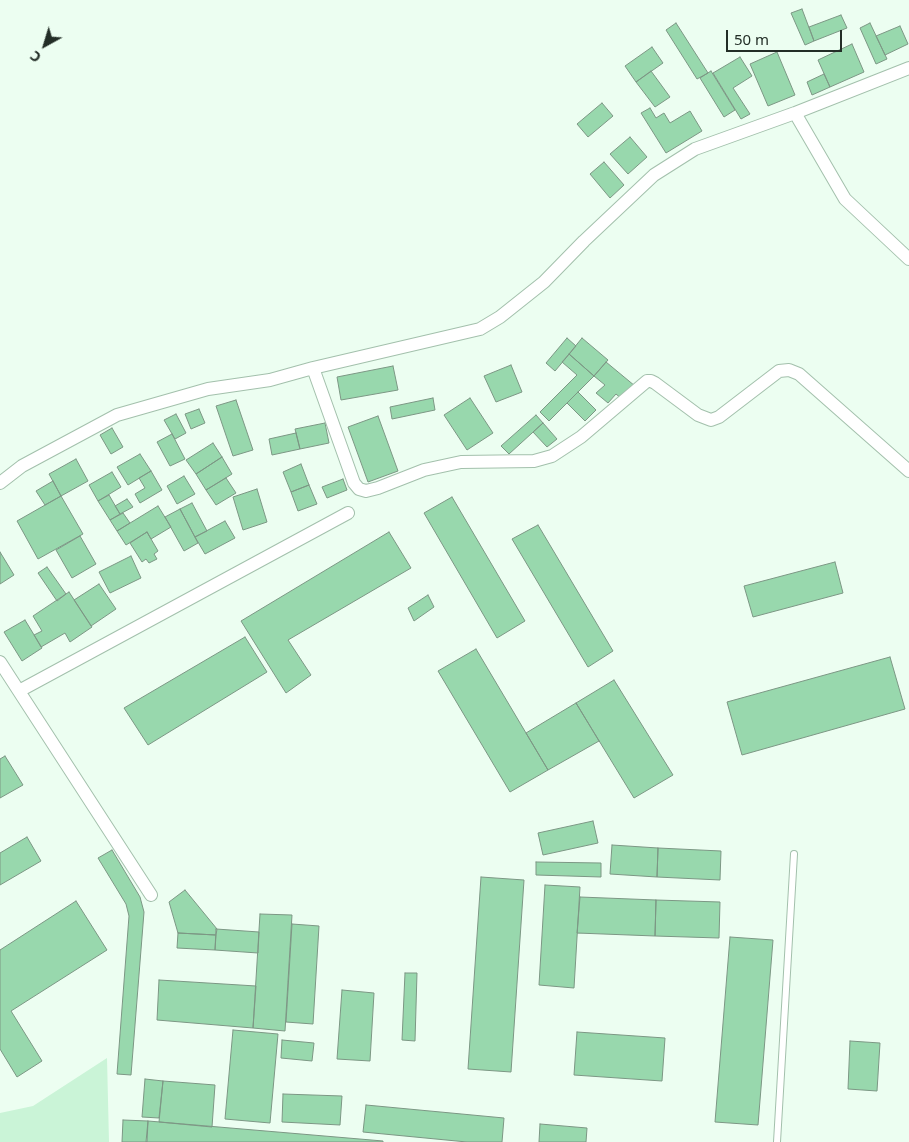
<!DOCTYPE html>
<meta charset="utf-8">
<style>
body{margin:0}
#map{position:relative;width:909px;height:1142px;overflow:hidden;background:#ecfef1;font-family:"Noto Sans",sans-serif}
canvas{display:block}
.north{position:absolute;left:20px;top:20px;width:50px;height:50px;-webkit-text-stroke:4px #ecfef1;paint-order:stroke;rotate:219deg;font-size:14px;font-weight:700;line-height:20px;text-align:center;color:#232e27}
.north::after{content:'';display:block;margin:auto;width:18px;height:22px;background:#232e27;clip-path:polygon(50% 0,100% 100%,50% 72%,0 100%)}
.scale{position:absolute;left:726px;top:30px;width:116px;height:22px;box-sizing:border-box;border:2px solid #232e27;border-top:0;padding-left:6px;font-size:15px;line-height:18px;white-space:nowrap;color:#232e27;-webkit-text-stroke:4px #ecfef1;paint-order:stroke}
</style>
<div id="map">
<canvas width="909" height="1142"></canvas>
<div class="north">С</div>
<div class="scale">50 m</div>
</div>
<script>
const ctx = document.querySelector('canvas').getContext('2d');
ctx.lineJoin = 'round';
function fill(path, color) { ctx.fillStyle = color; ctx.fill(path, 'evenodd'); }
const shape = rows => new Path2D(rows.map(r => 'M' + r).join(''));
function strokePath(path, color, width, dash) { ctx.strokeStyle = color; ctx.lineWidth = width; ctx.lineCap = dash ? 'butt' : 'round'; ctx.setLineDash(dash || []); ctx.stroke(path); }
fill(shape([
 [107,1058,109,1142,0,1142,0,1113,33,1106]
]), '#caf4d7');
const building = shape([
 [802,9,814,41,805,45,791,13,802,9],
 [841,15,847,28,814,41,809,27,841,15],
 [676,23,708,73,697,79,666,30,676,23],
 [870,23,887,59,876,64,860,28,870,23],
 [900,26,908,44,885,55,876,36,900,26],
 [852,44,864,72,830,87,818,60,852,44],
 [652,47,663,63,636,82,625,66,652,47],
 [777,52,795,95,768,106,750,64,777,52],
 [740,57,752,76,733,88,750,114,741,119,713,73,740,57],
 [651,71,670,97,655,107,636,82,651,71],
 [711,71,735,110,724,117,700,78,711,71],
 [824,74,830,87,812,95,807,82,824,74],
 [602,103,613,116,588,137,577,124,602,103],
 [650,108,656,118,664,113,670,123,690,111,702,131,666,153,641,113,650,108],
 [630,137,647,157,628,174,610,154,630,137],
 [604,162,624,185,610,198,590,174,604,162],
 [567,338,576,346,555,371,546,363,567,338],
 [582,338,608,360,594,376,569,354,582,338],
 [569,354,594,376,549,421,540,412,577,375,562,362,569,354],
 [606,362,635,386,623,400,616,394,608,403,596,393,605,385,594,376,606,362],
 [511,365,522,392,496,402,484,376,511,365],
 [393,366,398,390,341,400,337,377,393,366],
 [578,392,596,410,585,421,567,403,578,392],
 [433,398,435,410,392,419,390,407,433,398],
 [470,398,493,433,467,450,444,415,470,398],
 [236,400,253,450,233,456,216,406,236,400],
 [199,409,205,423,191,429,185,414,199,409],
 [176,414,186,433,175,439,164,420,176,414],
 [536,415,543,423,509,454,501,446,536,415],
 [378,416,398,471,368,482,348,427,378,416],
 [325,423,329,443,300,449,295,429,325,423],
 [543,423,557,439,547,447,533,432,543,423],
 [112,428,123,447,111,454,100,435,112,428],
 [296,433,300,449,272,455,269,439,296,433],
 [172,434,185,459,170,466,157,442,172,434],
 [213,443,222,457,196,474,186,460,213,443],
 [140,454,151,471,128,485,117,467,140,454],
 [222,457,232,474,206,490,196,474,222,457],
 [76,459,88,481,61,496,49,474,76,459],
 [301,464,309,485,291,492,283,472,301,464],
 [151,471,162,490,140,503,135,494,145,488,139,478,151,471],
 [112,472,121,487,98,501,89,485,112,472],
 [184,476,195,494,177,504,167,486,184,476],
 [226,478,236,493,216,505,206,490,226,478],
 [343,479,347,490,327,498,322,487,343,479],
 [53,481,61,496,45,505,36,491,53,481],
 [309,485,317,504,298,511,291,492,309,485],
 [257,489,267,522,243,530,233,497,257,489],
 [109,495,120,514,110,520,98,501,109,495],
 [61,496,83,534,38,559,17,521,61,496],
 [452,497,525,621,497,638,424,513,452,497],
 [127,499,133,507,120,514,115,506,127,499],
 [192,503,207,531,195,537,180,509,192,503],
 [158,506,171,527,151,539,147,532,126,545,117,531,158,506],
 [180,509,198,543,184,551,165,517,180,509],
 [123,513,130,523,117,531,110,520,123,513],
 [225,521,235,538,205,554,195,537,225,521],
 [538,525,613,651,588,667,512,539,538,525],
 [147,532,158,551,154,554,157,559,149,563,146,559,142,562,130,543,147,532],
 [389,532,411,568,288,640,311,675,286,693,241,621,389,532],
 [80,536,96,564,72,578,56,550,80,536],
 [0,552,14,575,0,584,0,552],
 [131,556,141,578,110,593,99,572,131,556],
 [835,562,843,593,753,617,744,586,835,562],
 [47,567,66,594,57,601,38,573,47,567],
 [99,584,116,609,91,626,74,600,99,584],
 [69,592,92,627,70,642,65,633,41,647,34,635,42,631,33,616,69,592],
 [428,595,434,607,414,621,408,608,428,595],
 [25,620,42,648,22,661,4,632,25,620],
 [245,637,267,672,148,745,124,708,245,637],
 [476,649,548,770,510,792,438,671,476,649],
 [890,657,905,709,742,755,727,702,890,657],
 [614,680,673,775,634,798,576,703,614,680],
 [576,703,599,741,548,770,526,733,576,703],
 [5,756,23,785,0,798,0,759,5,756],
 [593,821,598,843,543,855,538,833,593,821],
 [27,837,41,861,0,885,0,853,27,837],
 [612,845,658,848,657,877,610,874,612,845],
 [658,848,721,851,720,880,657,877,658,848],
 [112,850,140,897,144,912,131,1075,117,1074,129,916,126,904,98,858,112,850],
 [536,862,601,863,601,877,536,875,536,862],
 [481,877,524,880,511,1072,468,1069,481,877],
 [545,885,580,887,574,988,539,985,545,885],
 [185,890,217,929,216,935,178,933,169,902,185,890],
 [580,897,656,900,655,936,577,933,580,897],
 [656,900,720,902,719,938,655,936,656,900],
 [76,901,107,950,11,1011,42,1061,17,1077,0,1049,0,950,76,901],
 [260,914,292,915,285,1031,253,1028,260,914],
 [292,924,319,926,313,1024,286,1022,292,924],
 [216,929,259,932,258,953,215,950,216,929],
 [178,933,216,935,215,950,177,948,178,933],
 [730,937,773,940,758,1125,715,1122,730,937],
 [405,973,417,973,415,1041,402,1040,405,973],
 [159,980,256,986,253,1028,157,1020,159,980],
 [342,990,374,993,370,1061,337,1059,342,990],
 [233,1030,278,1034,270,1123,225,1119,233,1030],
 [577,1032,665,1038,662,1081,574,1075,577,1032],
 [282,1040,314,1043,312,1061,281,1058,282,1040],
 [850,1041,880,1043,877,1091,848,1089,850,1041],
 [145,1079,163,1081,159,1118,142,1117,145,1079],
 [163,1081,215,1085,212,1127,159,1122,163,1081],
 [283,1094,342,1096,340,1125,282,1122,283,1094],
 [366,1105,504,1118,502,1142,467,1142,363,1132,366,1105],
 [123,1120,148,1121,147,1142,122,1142,123,1120],
 [148,1121,383,1141,383,1142,146,1142,148,1121],
 [540,1124,587,1128,586,1142,539,1142,540,1124]
]);
fill(building, '#98d8ad');
strokePath(building, '#7c9784', 1);
const service = shape([
 [777,1142,794,854]
]);
const minor = shape([
 [795,113,845,199,909,259],
 [313,368,354,483,359,489,366,491,378,488,424,470,461,462,534,461,552,456,581,437,647,381,651,381,655,383,698,415,711,420,719,417,779,371,789,370,799,374,909,471],
 [0,483,22,466,117,415,208,389,270,380,313,368,480,329,500,317,544,282,584,241,654,175,695,149,795,113,909,68],
 [0,662,151,895],
 [19,691,348,513]
]);
strokePath(service, '#a3c0ac', 8);
strokePath(minor, '#a3c0ac', 14);
strokePath(service, '#fff', 6);
strokePath(minor, '#fff', 12);
</script>
